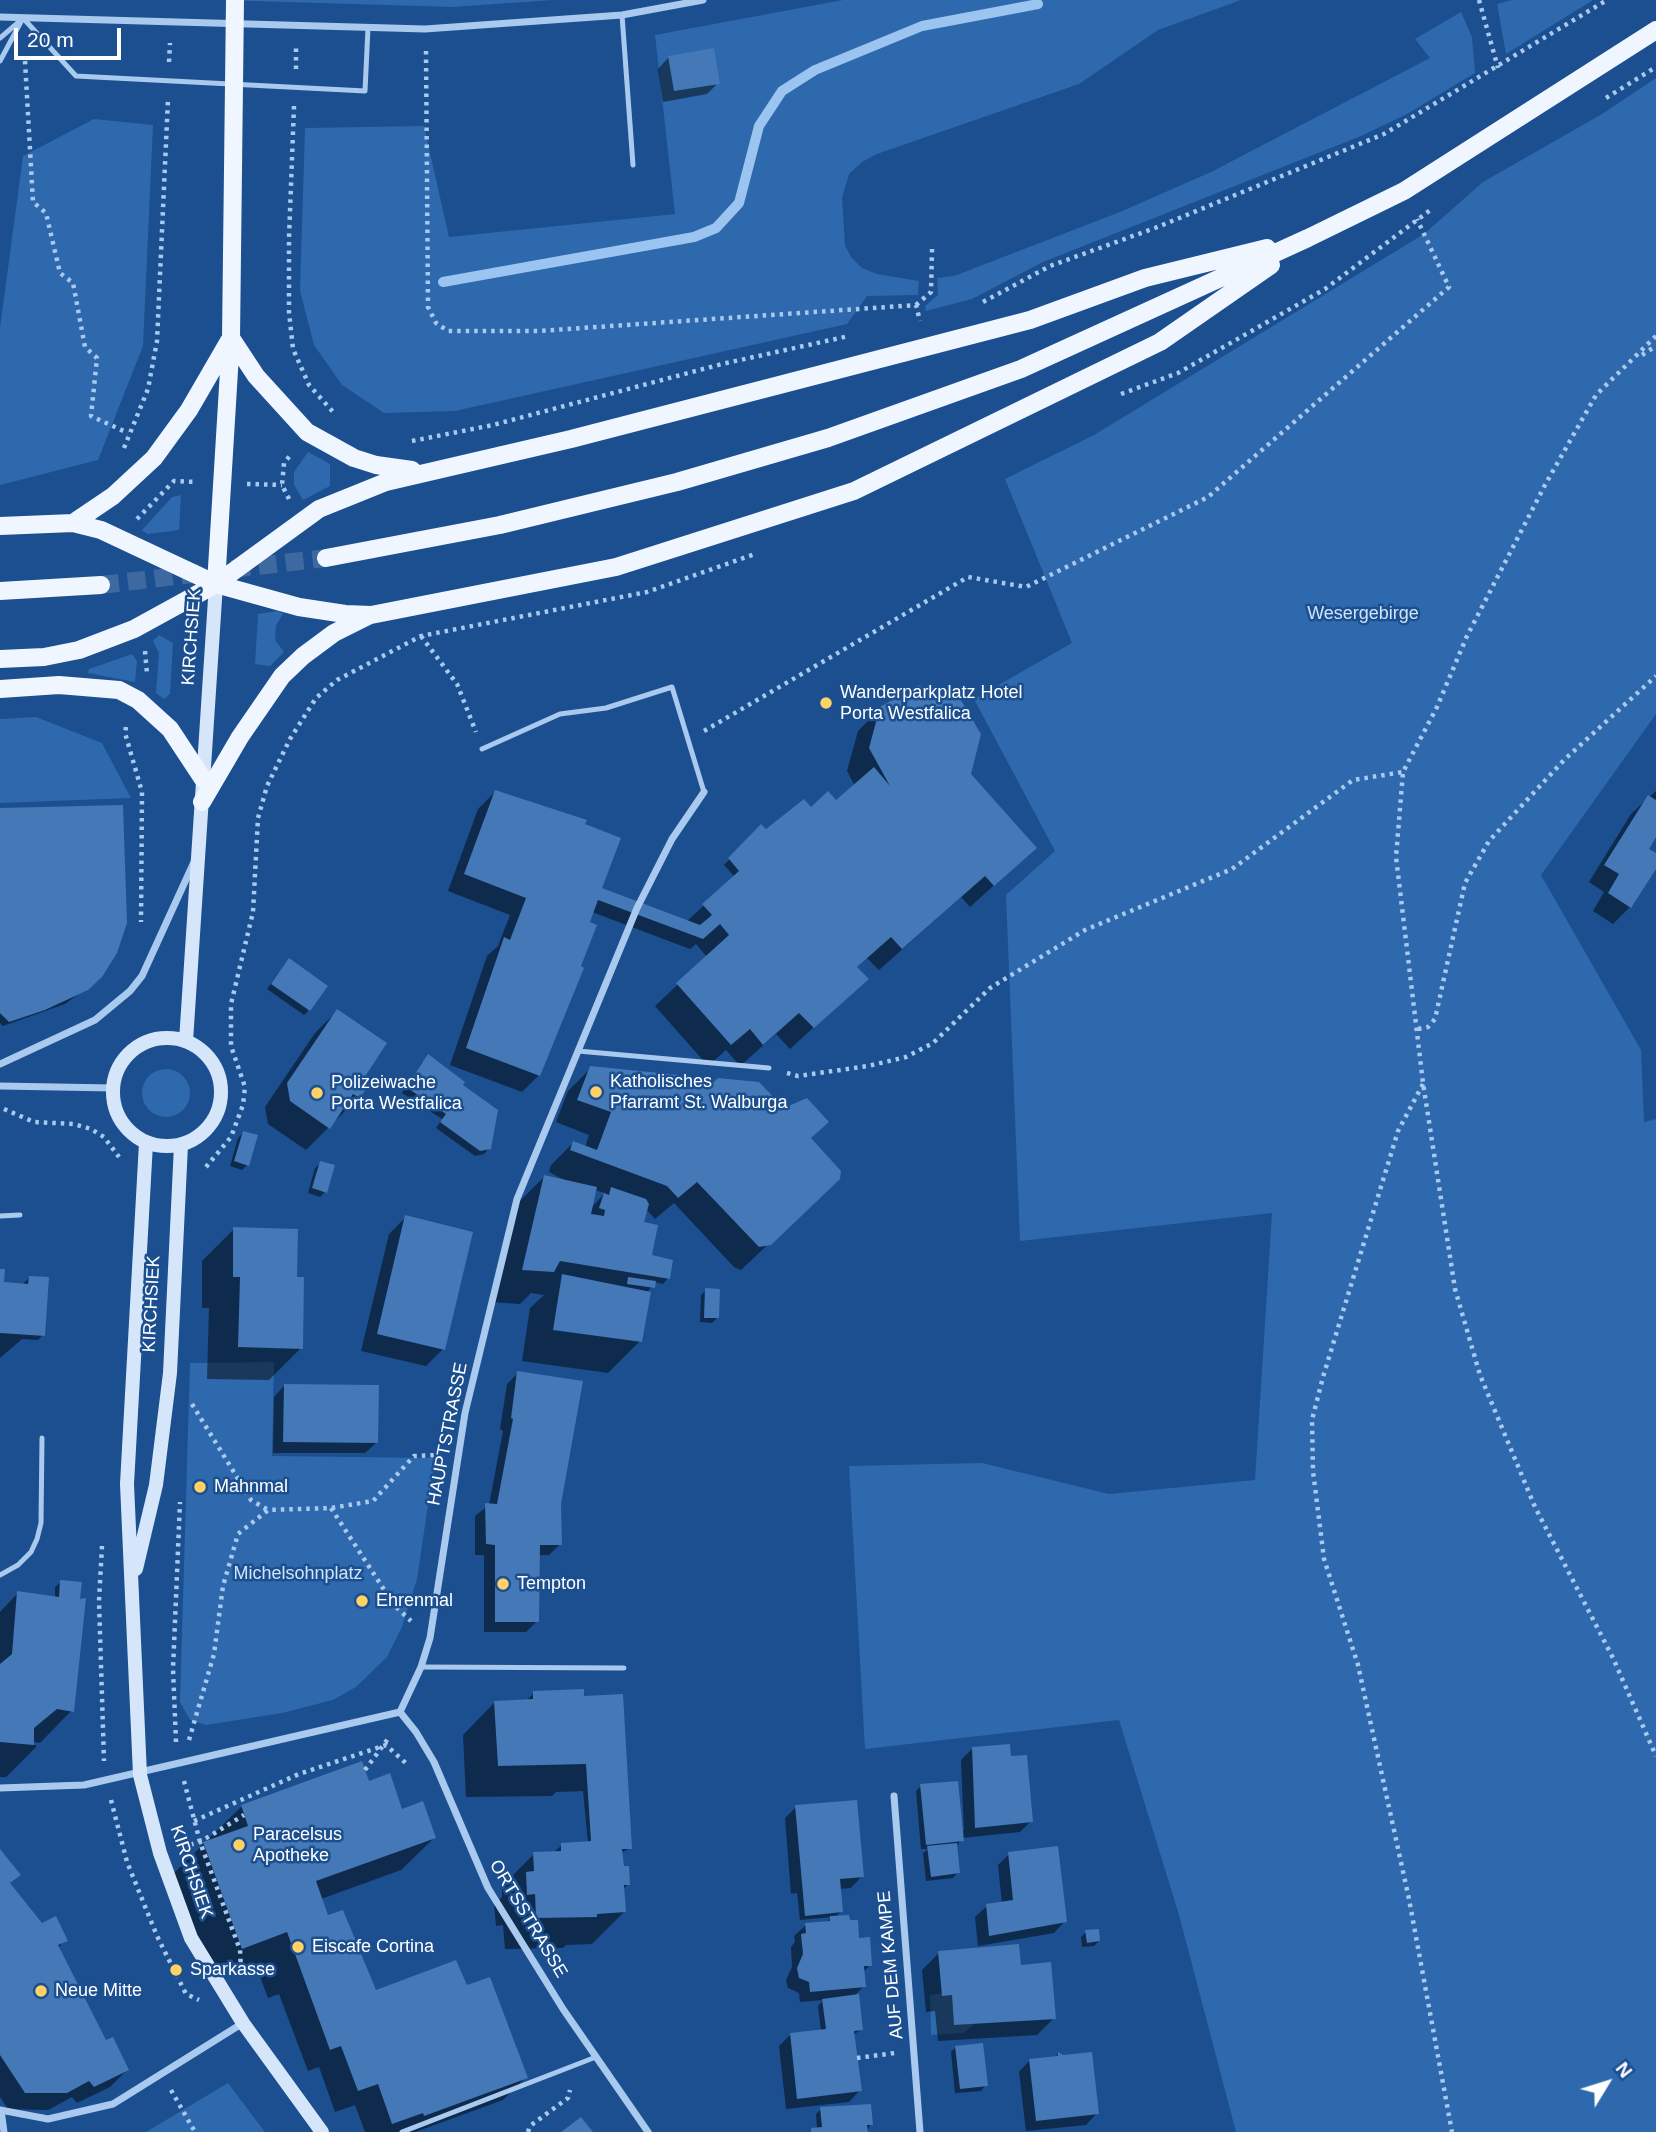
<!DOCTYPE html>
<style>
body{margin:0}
#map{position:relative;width:1656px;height:2132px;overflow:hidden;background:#1b4f8f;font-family:Arial,sans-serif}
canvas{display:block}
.north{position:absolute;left:1572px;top:2048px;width:70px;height:70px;-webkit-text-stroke:5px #1b4f8f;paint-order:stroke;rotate:52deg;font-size:19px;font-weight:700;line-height:28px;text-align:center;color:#fff}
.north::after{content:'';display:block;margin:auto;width:24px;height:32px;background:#fff;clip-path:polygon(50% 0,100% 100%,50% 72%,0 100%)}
.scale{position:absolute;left:14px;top:28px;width:107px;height:32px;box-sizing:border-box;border:4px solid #fff;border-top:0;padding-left:9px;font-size:21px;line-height:24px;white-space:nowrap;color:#fff;-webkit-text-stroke:5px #1b4f8f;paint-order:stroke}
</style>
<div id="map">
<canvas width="1656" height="2132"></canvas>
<div class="north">N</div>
<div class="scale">20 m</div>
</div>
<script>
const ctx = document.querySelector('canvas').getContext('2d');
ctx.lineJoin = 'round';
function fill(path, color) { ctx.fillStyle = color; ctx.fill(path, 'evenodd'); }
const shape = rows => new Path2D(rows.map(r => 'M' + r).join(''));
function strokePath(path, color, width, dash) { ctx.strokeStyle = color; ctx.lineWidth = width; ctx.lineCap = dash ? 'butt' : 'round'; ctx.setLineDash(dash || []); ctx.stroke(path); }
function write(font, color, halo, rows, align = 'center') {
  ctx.font = font + ' Arial,sans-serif'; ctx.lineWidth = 5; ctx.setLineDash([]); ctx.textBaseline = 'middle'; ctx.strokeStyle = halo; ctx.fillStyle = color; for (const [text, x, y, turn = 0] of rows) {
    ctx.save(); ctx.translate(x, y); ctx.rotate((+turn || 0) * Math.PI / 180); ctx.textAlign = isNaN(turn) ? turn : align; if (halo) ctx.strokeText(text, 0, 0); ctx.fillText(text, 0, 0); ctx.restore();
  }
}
fill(shape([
 [219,0,553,0,453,7],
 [843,0,1241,0,1158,30,1079,84,877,154,862,162,849,174,842,198,845,245,851,257,862,268,877,274,919,281,918,295,867,296,847,324,455,411,384,413,342,385,314,345,300,291,305,128,424,126,449,237,675,214,655,35],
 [1512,0,1593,0,1506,54,1497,4],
 [1461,12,1472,37,1475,73,1407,114,1361,136,1043,262,972,299,926,311,925,306,938,295,937,278,954,276,1120,212,1211,172,1430,58,1415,39],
 [1656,78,1656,714,1541,875,1641,1050,1644,1122,1656,1119,1656,2132,1236,2132,1179,1915,1119,1720,865,1749,849,1466,982,1463,1109,1494,1255,1480,1272,1213,1020,1241,1006,895,1055,851,974,699,1072,643,1005,479,1094,435,1424,234,1483,182,1602,114],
 [94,119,153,125,143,346,98,460,0,485,0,328,23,156],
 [308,452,330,464,330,486,303,500,294,485,294,472],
 [181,495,179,530,147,534,142,530,172,497],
 [278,611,283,614,276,625,275,640,284,652,270,666,255,664,258,614],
 [159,635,173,643,170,694,164,699,156,693,159,653,153,641],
 [132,654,137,661,135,682,88,673,89,669],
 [36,717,102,743,131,798,0,803,0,719],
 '142 1093a24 24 0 1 1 48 0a24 24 0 1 1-48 0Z',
 [274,1362,272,1456,435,1458,417,1579,402,1627,387,1657,356,1687,333,1700,282,1713,206,1725,190,1720,180,1702,190,1363],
 [942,1993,952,1995,954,2025,976,2023,963,2033,931,2035,930,1995],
 [228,2083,265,2132,145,2132,146,2132]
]), '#2e69ad');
fill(shape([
 [669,57,718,83,707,94,663,102,658,69],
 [881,708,969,774,1035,848,970,907,961,897,879,970,867,958,856,968,866,979,790,1049,776,1034,740,1066,726,1050,708,1066,655,1006,707,957,696,944,690,949,592,912,539,1075,522,1092,450,1065,487,956,498,946,510,915,448,891,478,809,495,792,600,889,686,922,735,877,724,865,761,826,766,831,810,809,836,803,855,786,847,771,858,731],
 [1656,791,1656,834,1646,849,1656,856,1656,866,1630,907,1613,924,1593,911,1604,892,1589,882,1631,814],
 [0,810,92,984,65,1004,3,1026,0,1023],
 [285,965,309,1010,304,1015,267,989],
 [337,1011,361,1079,359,1097,306,1150,268,1124,265,1107,315,1033],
 [423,1061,460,1086,489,1148,484,1154,475,1156,436,1128,442,1119,402,1093],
 [591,1068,701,1085,707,1080,810,1138,816,1199,741,1270,734,1267,674,1203,655,1219,646,1209,642,1223,648,1261,668,1278,663,1284,654,1282,647,1293,640,1341,608,1373,522,1361,530,1308,544,1295,531,1293,520,1304,491,1302,512,1209,544,1177,568,1182,549,1172,551,1165,573,1143,585,1147,589,1135,556,1122,568,1091],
 [595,1190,605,1193,591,1208],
 [243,1133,247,1165,242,1170,230,1166,238,1138],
 [321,1163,325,1192,320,1197,308,1193,315,1168],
 [406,1217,443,1349,426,1366,361,1351,389,1234],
 [234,1229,295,1278,301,1348,269,1380,207,1379,209,1308,202,1308,202,1261],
 [0,1271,3,1284,22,1285,29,1278,43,1335,38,1340,22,1339,0,1358],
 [706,1290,717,1318,712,1323,700,1322,701,1295],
 [518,1373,560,1504,560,1544,549,1555,538,1555,537,1621,526,1632,484,1632,484,1555,475,1555,475,1516,489,1505,503,1431,500,1429,507,1384],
 [285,1385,377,1442,365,1453,273,1453,274,1397],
 [61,1582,72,1710,40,1743,27,1741,37,1746,6,1777,0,1777,0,1612,17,1594,55,1598,55,1587],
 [534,1693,583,1698,630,1848,621,1853,628,1884,623,1890,624,1912,592,1944,566,1945,563,1948,505,1949,503,1925,496,1926,494,1905,502,1897,502,1886,534,1854,553,1853,562,1845,588,1843,583,1791,556,1792,552,1796,466,1797,463,1735,495,1702,526,1701],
 [972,1749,1009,1758,1031,1821,1020,1832,962,1838,957,1846,958,1872,953,1878,926,1881,923,1853,928,1849,921,1849,916,1791,921,1786,964,1831,961,1760],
 [361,1763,368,1783,434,1838,401,1870,321,1899,327,1917,375,1992,466,1987,526,2077,503,2100,415,2132,365,2132,355,2105,335,2112,319,2067,308,2071,279,1994,268,1998,255,1963,210,1980,172,1875,241,1807],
 [796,1807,862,1876,851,1888,839,1889,841,1911,835,1918,858,1940,870,1965,863,1973,864,1986,853,1997,862,2029,853,2035,860,2090,849,2102,786,2109,779,2046,790,2035,821,2031,818,2006,823,2000,800,2002,799,1993,788,1988,786,1980,792,1967,791,1947,795,1942,794,1936,806,1925,825,1924,832,1917,800,1920,797,1893,791,1894,785,1818],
 [0,1852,18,1875,9,1884,41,1925,65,1940,58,1948,106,2043,127,2070,110,2087,77,2103,72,2097,48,2110,8,2109,0,2097],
 [1009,1854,1065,1921,1054,1933,978,1946,975,1917,987,1906,1002,1904,998,1865],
 [1086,1932,1099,1941,1094,1946,1082,1947,1081,1937],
 [939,1953,1019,1967,1054,2018,1037,2035,938,2041,935,2011,926,2012,922,1970],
 [956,2047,986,2085,981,2091,955,2093,951,2052],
 [1059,2053,1097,2113,1086,2125,1026,2131,1019,2072,1030,2060,1055,2058],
 [821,2109,871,2124,866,2132,809,2132,817,2129,816,2114]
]), '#0007');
strokePath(shape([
 [443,282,694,237,716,228,739,203,759,126,782,91,815,70,922,26,1038,4]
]), '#9cc4f0', 10);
fill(shape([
 [714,48,720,84,674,91,668,56],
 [918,685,959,697,981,734,971,774,1037,848,994,886,985,876,902,949,891,937,857,967,869,979,814,1028,799,1013,763,1045,750,1029,731,1045,676,983,729,935,720,924,703,939,598,900,590,922,597,925,581,966,584,968,540,1076,466,1048,504,937,510,940,526,898,464,874,495,790,587,820,585,824,621,838,602,888,700,925,712,915,702,904,739,871,728,858,761,824,766,829,804,799,811,807,828,791,836,800,874,767,890,786,869,748,880,707],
 [1648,795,1656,800,1656,837,1649,849,1656,853,1656,869,1631,908,1608,893,1619,874,1604,865],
 [123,805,127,923,117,953,102,977,88,990,45,1010,9,1022,0,1013,0,808],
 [289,958,328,986,310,1011,271,984],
 [337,1009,387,1043,364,1078,370,1083,360,1098,353,1094,330,1129,290,1101,287,1083],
 [428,1054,465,1082,463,1085,498,1110,491,1149,480,1151,440,1122,446,1114,406,1087],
 [590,1066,689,1076,703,1084,707,1077,714,1082,718,1078,759,1082,784,1108,807,1098,829,1122,811,1138,841,1171,840,1179,771,1245,759,1247,697,1182,678,1198,667,1186,570,1150,573,1141,597,1150,611,1112,577,1100],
 [243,1131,258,1135,249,1166,234,1161],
 [320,1161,335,1165,327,1193,312,1188],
 [544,1175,597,1187,591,1214,604,1216,605,1210,599,1208,604,1193,609,1195,611,1187,646,1199,649,1204,644,1222,658,1225,652,1255,673,1260,670,1279,560,1261,554,1272,522,1270],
 [405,1215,473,1232,445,1350,377,1334],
 [233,1227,298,1229,297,1277,304,1277,303,1349,238,1347,240,1277,233,1277],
 [0,1269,5,1269,4,1282,28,1284,29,1276,49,1277,45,1336,0,1333],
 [562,1274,651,1292,642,1342,553,1330],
 [628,1277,656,1281,655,1288,627,1284],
 [705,1288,720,1289,719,1318,704,1318],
 [517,1371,583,1381,561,1504,562,1545,540,1545,539,1622,495,1622,495,1545,486,1544,485,1503,497,1504,513,1419,511,1418],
 [284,1384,379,1385,378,1443,283,1442],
 [60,1580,82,1582,80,1599,86,1598,74,1712,57,1709,34,1728,34,1745,0,1742,0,1664,12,1654,17,1591,59,1597],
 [584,1689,584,1696,623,1694,632,1849,622,1849,624,1866,629,1866,630,1885,624,1885,626,1912,597,1914,597,1917,536,1918,535,1894,527,1895,526,1872,534,1871,533,1852,561,1851,561,1843,591,1841,586,1764,498,1766,494,1701,533,1699,533,1691],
 [1010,1744,1011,1756,1027,1755,1033,1822,975,1828,972,1747],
 [362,1761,369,1781,390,1773,402,1809,423,1801,436,1838,316,1881,328,1915,343,1910,376,1990,456,1960,467,1985,490,1977,528,2078,424,2116,423,2113,392,2124,378,2084,358,2091,341,2046,330,2050,287,1932,242,1949,203,1842,248,1826,241,1805],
 [958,1781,964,1841,926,1845,920,1784],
 [857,1800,864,1877,840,1879,843,1912,805,1916,795,1805],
 [957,1843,960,1873,931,1877,927,1846],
 [1058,1846,1067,1922,989,1936,986,1904,1013,1900,1008,1852],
 [0,1849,21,1875,10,1883,42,1923,56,1916,68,1941,58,1945,106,2040,113,2037,129,2070,94,2087,89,2081,67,2093,25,2093,0,2055],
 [849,1915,850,1920,858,1920,859,1938,870,1937,872,1966,864,1966,866,1987,810,1992,809,1982,799,1978,797,1968,803,1954,801,1934,806,1933,805,1923,830,1921,830,1916],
 [1099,1929,1100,1941,1087,1943,1085,1930],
 [1019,1944,1021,1965,1051,1962,1056,2019,954,2025,952,1995,942,1996,938,1951],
 [859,1994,863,2030,854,2031,862,2091,797,2099,790,2033,826,2029,822,1999],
 [983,2043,988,2086,960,2089,955,2046],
 [1058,2052,1063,2055,1092,2052,1099,2114,1036,2121,1029,2059,1058,2056],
 [871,2104,873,2125,867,2125,868,2132,811,2132,811,2128,822,2127,820,2107],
 [581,2117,593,2132,561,2132]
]), '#4478b7');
strokePath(shape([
 [232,569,326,558],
 [101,585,201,573]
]), '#3d69a0', 18, [18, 9]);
strokePath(shape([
 [1479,0,1498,68],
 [426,51,428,307,436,323,448,331,539,331,916,305,920,321],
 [25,61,33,202,46,213,60,273,73,283,85,347,97,358,91,416,128,433],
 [169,62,170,43],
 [296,69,296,46],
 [1606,98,1656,67],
 [294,106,289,238,289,312,293,349,309,385,334,413],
 [983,302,1050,266,1155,228,1384,134,1607,0],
 [916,305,931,292,932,249],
 [1656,336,1596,395,1545,485,1467,636,1437,707,1403,772,1396,857,1423,1083,1455,1289,1480,1375,1535,1507,1613,1658,1656,1756],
 [1642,355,1656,346],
 [1121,394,1178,373,1325,289,1433,208],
 [412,441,493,425,722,364,849,336],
 [124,448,148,389,157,341,168,99],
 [247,484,282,485],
 [289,499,282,485,284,463,292,453],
 [137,519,174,481,197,482],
 [421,636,457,684,476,732],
 [145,651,147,674],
 [126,727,125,733,142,792,141,922],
 [704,731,968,577,1026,587,1208,497,1449,287,1417,219],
 [1418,1029,1428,1027,1435,1019,1465,883,1489,841,1564,760,1656,676],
 [787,1073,798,1076,868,1066,906,1057,933,1043,990,988,1085,930,1232,869,1353,780,1403,772],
 [1423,1084,1398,1131,1323,1377,1312,1420,1313,1471,1324,1559,1358,1665,1409,1899,1452,2132],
 [4,1109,34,1122,74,1124,91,1129,104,1137,119,1157],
 [206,1167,231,1137,243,1105,245,1087,231,1046,231,1004,253,912,258,818,267,786,290,739,316,698,337,680,421,636,647,592,755,554],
 [192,1404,251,1500,268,1510],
 [331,1508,394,1605,411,1621],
 [102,1546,99,1601,104,1761],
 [189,1740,214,1654,223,1586,238,1534,268,1510,331,1508,373,1501,414,1456,437,1455],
 [176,1742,173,1669,180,1502],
 [365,1770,390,1736],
 [184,1781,200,1842,240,1950,241,1970],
 [111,1800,127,1862,157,1936,186,1994,199,2000],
 [194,1821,299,1774,386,1745,409,1766],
 [182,1847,200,1842,244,1815],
 [857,2058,895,2053],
 [171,2090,195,2132],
 [528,2132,530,2126,568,2098,570,2090]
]), '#a9c9ee', 4.5, [3.5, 5]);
strokePath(shape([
 [622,15,633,165],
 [0,38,20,21],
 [0,61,23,18,76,76,365,91,368,28],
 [482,749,560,714,606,708,672,687,704,792],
 [578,1051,769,1068],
 [0,1216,20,1215],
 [0,1575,18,1565,31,1552,37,1539,41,1523,42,1438],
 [421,1667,624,1668],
 [402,2132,596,2057]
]), '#a9c9ee', 5);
strokePath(shape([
 [0,17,425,29,622,15,703,0],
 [0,1064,95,1020,130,991,142,976,194,862],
 [0,1086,113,1088],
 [400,1712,421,1667,430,1638,465,1413,517,1199,637,908,672,839,704,792],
 [400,1712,416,1732,434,1762,488,1888,563,2009,648,2132],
 [0,1788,84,1785,400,1712],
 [894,1796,920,2132],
 [0,2110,48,2119,113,2104,243,2023],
 [1,2110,4,2132]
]), '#a9c9ee', 7);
strokePath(shape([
 '113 1092a54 54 0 1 1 108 0a54 54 0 1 1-108 0Z',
 [186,1041,216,584],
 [146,1143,127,1484,140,1775,160,1853,191,1938,243,2023,322,2132],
 [136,1569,156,1485,170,1373,181,1145]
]), '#d6e6fa', 14);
strokePath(shape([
 [231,338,256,376,307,432,354,458,376,465,412,470],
 [73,523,113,496,154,458,189,410,229,341],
 [0,526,73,523,101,530,216,584,299,607,345,614,371,615,616,567,854,491,1160,342,1271,265],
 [326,558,500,525,677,482,828,438,1021,369,1308,238,1404,191,1656,30],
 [216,584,231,338,235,0],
 [0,591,101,585],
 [0,659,44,657,79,650,134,629,216,584,319,509,386,482,571,439,1030,320,1145,278,1267,248],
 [0,689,59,685,119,690,138,700,170,729,203,779],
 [202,802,240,737,282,676,303,656,334,633,368,616]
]), '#f0f6ff', 18);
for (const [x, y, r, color] of [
 [826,703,7,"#ffd166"],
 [596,1092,7,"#ffd166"],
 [317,1093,7,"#ffd166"],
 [200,1487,7,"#ffd166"],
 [503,1584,7,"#ffd166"],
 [362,1601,7,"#ffd166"],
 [239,1845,7,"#ffd166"],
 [298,1947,7,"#ffd166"],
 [176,1970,7,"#ffd166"],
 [41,1991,7,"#ffd166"]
]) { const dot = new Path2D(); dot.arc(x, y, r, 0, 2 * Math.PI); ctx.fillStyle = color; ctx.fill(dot); strokePath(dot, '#1b4f8f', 2.5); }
write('18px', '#cfe3fa', '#1b4f8f', [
 ["Wesergebirge",1363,614],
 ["Michelsohnplatz",298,1574]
]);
write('18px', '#fff', '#1b4f8f', [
 ["KIRCHSIEK",192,637,-86],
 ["KIRCHSIEK",152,1304,-87],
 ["HAUPTSTRASSE",448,1434,-79],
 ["KIRCHSIEK",191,1872,71],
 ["ORTSSTRASSE",528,1919,59],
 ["AUF DEM KAMPE",891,1965,-95]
]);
write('18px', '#fff', '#1b4f8f', [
 ["Wanderparkplatz Hotel",840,693],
 ["Porta Westfalica",840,714],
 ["Katholisches",610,1082],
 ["Pfarramt St. Walburga",610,1103],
 ["Polizeiwache",331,1083],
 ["Porta Westfalica",331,1104],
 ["Mahnmal",214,1487],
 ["Tempton",517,1584],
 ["Ehrenmal",376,1601],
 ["Paracelsus",253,1835],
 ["Apotheke",253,1856],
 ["Eiscafe Cortina",312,1947],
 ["Sparkasse",190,1970],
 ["Neue Mitte",55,1991]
], 'left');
</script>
